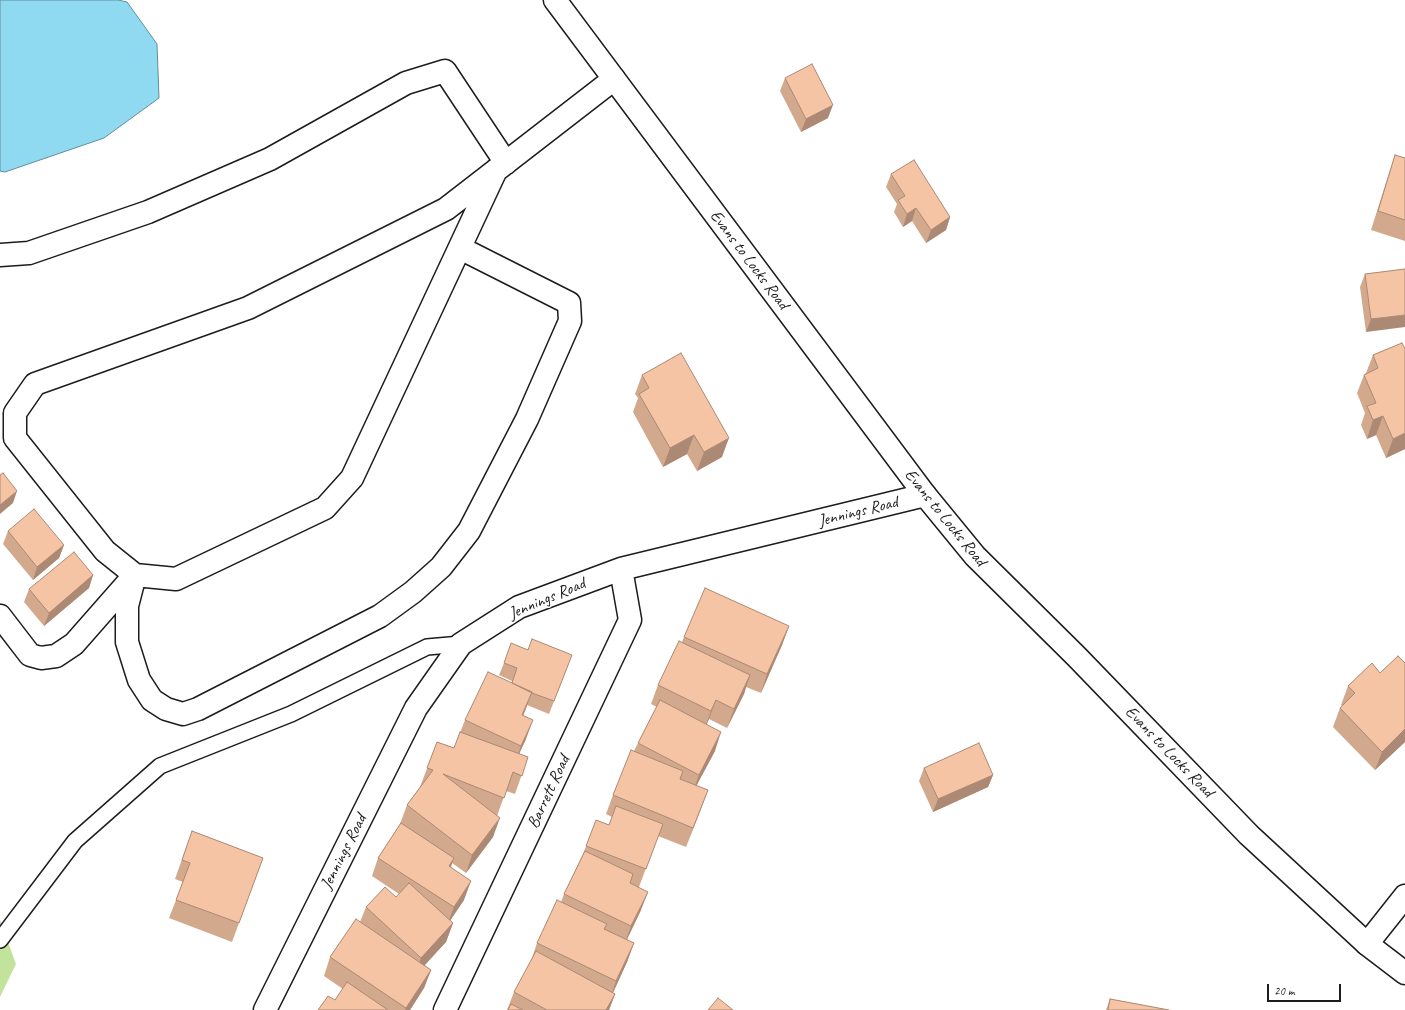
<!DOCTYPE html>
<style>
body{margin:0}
#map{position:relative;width:1405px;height:1010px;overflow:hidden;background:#fff;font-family:Caveat,sans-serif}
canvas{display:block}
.scale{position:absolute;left:1267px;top:984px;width:74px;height:18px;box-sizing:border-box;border:2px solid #1c1c1c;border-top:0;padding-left:5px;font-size:12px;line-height:14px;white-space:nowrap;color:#1c1c1c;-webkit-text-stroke:3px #fff;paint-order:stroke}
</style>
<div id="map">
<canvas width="1405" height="1010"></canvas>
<div class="scale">20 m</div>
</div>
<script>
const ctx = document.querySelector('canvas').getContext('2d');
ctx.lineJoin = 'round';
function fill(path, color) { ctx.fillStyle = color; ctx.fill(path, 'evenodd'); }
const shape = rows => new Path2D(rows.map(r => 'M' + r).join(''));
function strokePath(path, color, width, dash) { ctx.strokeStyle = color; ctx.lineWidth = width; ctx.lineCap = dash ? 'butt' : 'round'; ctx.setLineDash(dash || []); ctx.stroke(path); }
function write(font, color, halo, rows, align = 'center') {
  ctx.font = font + ' Caveat,sans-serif'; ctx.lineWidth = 3; ctx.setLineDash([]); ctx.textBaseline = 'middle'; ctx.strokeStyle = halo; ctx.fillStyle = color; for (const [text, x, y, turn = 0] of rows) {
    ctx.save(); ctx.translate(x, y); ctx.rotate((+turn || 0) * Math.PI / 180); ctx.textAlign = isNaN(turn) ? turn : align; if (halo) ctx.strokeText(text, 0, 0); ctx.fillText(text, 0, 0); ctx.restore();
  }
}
fill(shape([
 [0,920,16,964,0,997]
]), '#c2e39c');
const water = shape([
 [0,0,118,0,127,2,157,44,159,98,104,138,5,172,0,171,0,0]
]);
fill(water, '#90daf1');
strokePath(water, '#628e9c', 1);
const service = shape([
 [0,940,75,841,160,766,291,714,427,647,461,644]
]);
const minor = shape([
 [496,170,352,478,325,508,176,579,135,575,105,551,15,438,15,413,35,384,248,308,446,209,614,79],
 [0,255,29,253,148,212,270,159,406,83,445,71,506,163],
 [135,575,127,606,127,642,139,680,152,700,166,709,183,714,198,709,380,616,413,592,441,567,469,531,527,419,570,321,569,303,460,248],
 [0,616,30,655,41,658,56,656,74,644,132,578],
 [1367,944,1405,896],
 [265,1010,416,708,461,644,519,607,621,569,925,495],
 [445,1010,630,620,621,569]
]);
const tertiary = shape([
 [555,0,925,495,975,556,1077,657,1249,835,1367,944,1405,973]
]);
strokePath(service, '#1c1c1c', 18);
strokePath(minor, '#1c1c1c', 25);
strokePath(tertiary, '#1c1c1c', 25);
strokePath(service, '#fff', 15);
strokePath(minor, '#fff', 22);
strokePath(tertiary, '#fff', 22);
fill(shape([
 [785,78,828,118,801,132,780,91],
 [1395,155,1405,158,1405,241,1371,230,1389,173],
 [891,174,950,217,946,230,926,243,912,221,903,227,894,212,897,204,886,187],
 [1405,269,1366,332,1360,287,1365,274],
 [1402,343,1405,449,1386,458,1376,435,1367,439,1361,425,1365,413,1357,393,1364,375,1366,373,1373,355],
 [642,375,722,457,697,471,687,454,663,467,633,412,638,398,635,394],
 [8,531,64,545,59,558,33,580,3,544],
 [93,575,89,588,44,626,24,602,29,589],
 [789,626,782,645,761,693,746,687,744,694,727,728,709,719,707,724,715,751,696,786,708,790,686,847,658,836,639,887,641,910,627,940,634,943,627,962,613,993,615,994,609,1010,507,1010,514,992,531,961,537,943,561,902,564,894,583,854,596,820,609,825,612,817,606,814,613,795,634,751,638,743,657,707,651,704,658,685,682,642,684,637],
 [504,663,567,668,549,714,527,705,523,716,526,739,519,754,528,757,515,794,506,791,497,816,493,837,466,873,452,863,451,868,464,900,450,921,453,923,446,942,424,965,431,970,424,988,410,1010,318,1010,335,1000,343,989,324,976,330,957,360,922,366,907,396,897,399,894,372,876,378,858,400,824,407,805,420,787,437,742,454,748,465,720,512,683,512,681,499,675],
 [1348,686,1405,742,1375,770,1333,727,1340,708,1342,706,1341,705],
 [924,768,993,775,988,787,933,812,919,781],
 [192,831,263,858,232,942,169,918,183,882,175,879],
 [1110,999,1169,1010,1106,1010]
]), '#d3a98e');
fill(shape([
 [833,105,828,118,801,132,806,119],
 [916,208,912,221,903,227,907,214],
 [950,217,946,230,926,243,931,230],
 [1405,315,1405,327,1366,332,1371,319],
 [1383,416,1376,435,1367,439,1373,420],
 [1405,433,1405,449,1386,458,1393,439],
 [694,435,687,454,663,467,670,448],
 [729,438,722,457,697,471,704,452],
 [17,491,13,503,0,514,0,505],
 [64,545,59,558,33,580,37,567],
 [93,575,89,588,44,626,49,613],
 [789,626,782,645,761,693,767,674],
 [750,675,744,694,727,728,734,709],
 [532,692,525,711,515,734,522,715],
 [716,700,709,719,704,730,711,711],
 [533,720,526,739,514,765,521,746],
 [1405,729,1405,742,1375,770,1382,752],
 [721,732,715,751,692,794,699,775],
 [993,775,988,787,933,812,938,799],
 [708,790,701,809,686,847,693,828],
 [500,818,493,837,466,873,472,855],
 [454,858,447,876,449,866],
 [471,881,464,900,447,925,454,907],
 [648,892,641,910,624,945,631,926],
 [453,923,446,942,414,977,421,958],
 [634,943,627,962,610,999,616,981],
 [431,970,424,988,410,1010,405,1010,406,1008],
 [615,994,609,1010,606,1010]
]), '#ac8974');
const building = shape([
 [812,64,833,105,806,119,785,78,812,64],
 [1395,155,1405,158,1405,220,1378,211,1395,155],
 [914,160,950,217,931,230,916,208,907,214,898,200,905,196,891,174,914,160],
 [1405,269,1405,315,1371,319,1365,274,1405,269],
 [1402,343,1405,349,1405,433,1393,439,1383,416,1373,420,1367,406,1376,403,1364,375,1378,368,1373,355,1402,343],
 [681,353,729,438,704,452,694,435,670,448,639,394,649,388,642,375,681,353],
 [3,473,17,491,0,505,0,475,3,473],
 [34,509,64,545,37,567,8,531,34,509],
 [74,552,93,575,49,613,29,589,74,552],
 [705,588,789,626,767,674,684,637,705,588],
 [532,639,572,655,554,701,532,693,512,683,517,668,504,663,511,643,528,650,532,639],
 [679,641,750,675,734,709,716,700,711,711,658,685,679,641],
 [1398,656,1405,663,1405,729,1382,752,1340,708,1355,693,1348,686,1372,663,1380,673,1398,656],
 [488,672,532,692,522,715,533,720,521,746,465,720,488,672],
 [660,700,721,732,699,775,638,743,660,700],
 [460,732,528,757,522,776,513,772,504,798,443,774,500,818,472,855,407,805,433,770,427,768,437,742,454,748,460,732],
 [979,743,993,775,938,799,924,768,979,743],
 [631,750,683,771,680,779,708,790,693,828,613,795,631,750],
 [616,806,663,824,646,869,586,846,596,820,609,825,616,806],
 [401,823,454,858,449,866,471,881,454,907,378,858,401,823],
 [192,831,263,858,239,923,176,900,190,863,182,860,192,831],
 [585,851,633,874,630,883,648,892,631,926,564,894,585,851],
 [409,883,453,923,421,958,366,907,385,887,396,897,409,883],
 [557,900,607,924,604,929,634,943,616,981,537,943,557,900],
 [356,919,431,970,406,1008,330,957,356,919],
 [536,951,615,994,606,1010,547,1010,514,992,536,951],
 [347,982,388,1010,318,1010,328,996,335,1000,347,982],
 [718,998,733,1010,708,1010,718,998],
 [1110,999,1169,1010,1108,1010,1110,999],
 [511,1004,523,1010,508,1010,511,1004]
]);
fill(building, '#f5c4a5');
strokePath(building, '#ac8974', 1);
write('17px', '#1c1c1c', '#fff', [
 ["Evans to Locks Road",749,260,53],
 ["Jennings Road",858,512,-14],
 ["Evans to Locks Road",945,518,51],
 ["Jennings Road",547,599,-23],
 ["Evans to Locks Road",1169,752,46],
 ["Barrett Road",549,792,-65],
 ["Jennings Road",344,852,-63]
]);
</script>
